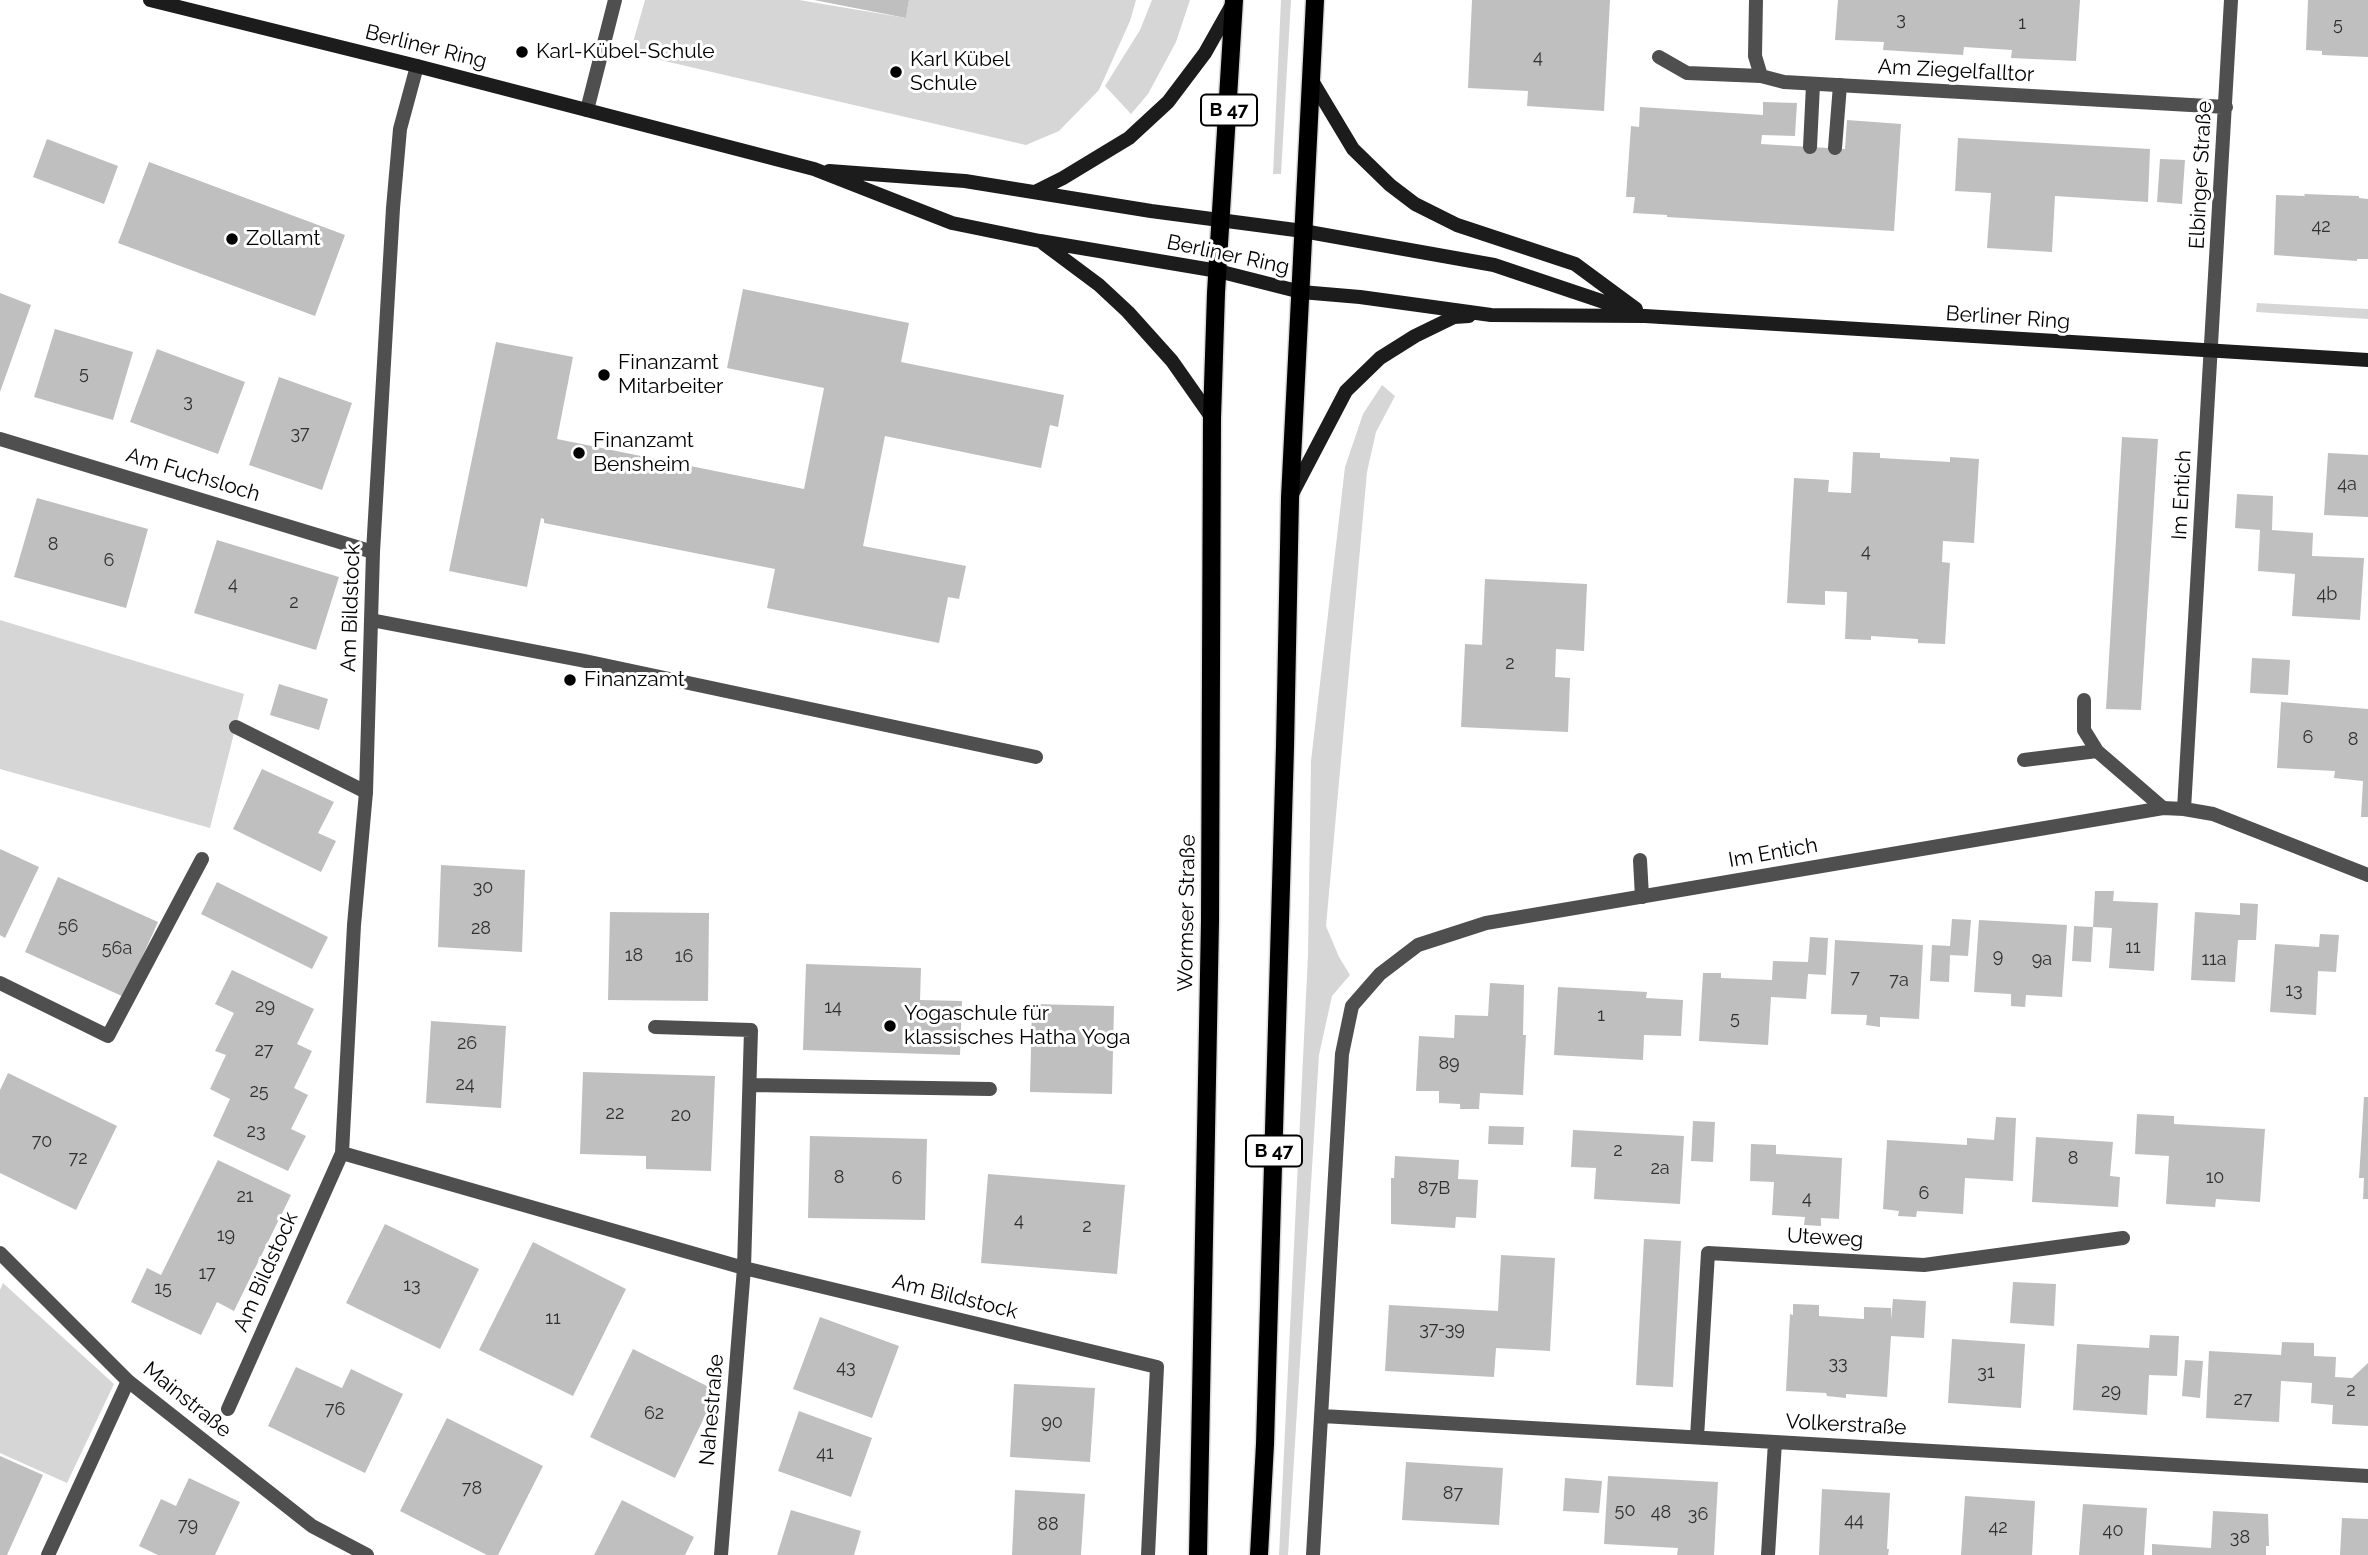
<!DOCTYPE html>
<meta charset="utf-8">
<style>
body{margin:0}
canvas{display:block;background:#fff}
</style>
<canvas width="2368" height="1555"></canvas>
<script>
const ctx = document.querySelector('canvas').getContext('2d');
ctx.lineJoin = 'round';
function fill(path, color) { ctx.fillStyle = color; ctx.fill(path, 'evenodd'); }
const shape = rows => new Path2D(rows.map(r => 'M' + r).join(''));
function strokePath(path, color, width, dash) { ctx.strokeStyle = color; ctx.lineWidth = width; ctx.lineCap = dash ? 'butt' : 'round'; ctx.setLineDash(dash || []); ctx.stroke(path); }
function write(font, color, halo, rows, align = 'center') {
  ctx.font = font + ' Raleway,sans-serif'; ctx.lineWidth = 6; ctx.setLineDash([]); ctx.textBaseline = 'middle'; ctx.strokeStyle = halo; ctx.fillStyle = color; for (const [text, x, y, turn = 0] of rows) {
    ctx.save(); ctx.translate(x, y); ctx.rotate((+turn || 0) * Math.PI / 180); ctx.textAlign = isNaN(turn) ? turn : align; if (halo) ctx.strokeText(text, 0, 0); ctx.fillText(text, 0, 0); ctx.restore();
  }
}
fill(shape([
 [645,0,799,0,906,18,909,0,1136,0,1130,21,1099,90,1059,131,1026,145,630,53],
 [1152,0,1190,0,1176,42,1148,94,1131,114,1105,86,1140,30],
 [1281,0,1291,0,1281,174,1273,174],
 [2257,303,2368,309,2368,319,2256,312],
 [1382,385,1395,396,1376,432,1367,472,1326,926,1339,957,1350,975,1332,996,1319,1055,1288,1555,1279,1555,1308,955,1311,761,1345,467,1363,414],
 [0,620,244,694,210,828,0,769],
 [3,1283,114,1384,67,1483,0,1453,0,1290]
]), '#d6d6d6');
fill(shape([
 [814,0,909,0,906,18],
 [1472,0,1610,0,1604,111,1527,106,1528,91,1468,88],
 [1838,0,2080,0,2076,61,2011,58,2012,50,1964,47,1963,55,1883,50,1884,42,1835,40],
 [2308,0,2368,0,2368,57,2322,55,2322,51,2306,50],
 [1763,102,1797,103,1795,136,1762,135,1761,144,1845,149,1847,120,1901,124,1894,231,1667,217,1667,215,1633,213,1635,197,1626,197,1631,126,1639,127,1640,107,1763,115],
 [1958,138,2150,149,2148,202,2055,196,2052,252,1987,248,1991,193,1955,191],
 [47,139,118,166,104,204,33,177],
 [2160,159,2185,160,2182,204,2157,202],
 [149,162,345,235,315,316,118,243],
 [2304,194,2359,196,2359,198,2368,199,2368,259,2357,259,2357,261,2274,255,2276,195,2305,196],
 [743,289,909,323,901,362,1064,395,1058,427,1050,425,1041,468,885,436,863,546,966,566,959,599,948,597,939,643,767,608,775,569,544,523,544,519,541,518,527,587,449,571,496,342,573,357,557,439,804,489,824,388,727,368],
 [0,293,31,305,0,392],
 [55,329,133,352,113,420,34,397],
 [157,349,245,382,218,454,130,422],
 [279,377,352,403,322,490,249,465],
 [2122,437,2158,439,2141,710,2106,709],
 [1853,452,1880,453,1880,458,1950,462,1950,457,1979,459,1974,543,1943,541,1942,562,1950,563,1945,644,1918,643,1918,639,1871,636,1871,640,1845,639,1847,592,1825,591,1825,605,1787,603,1794,478,1829,480,1828,492,1851,493],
 [2328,453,2368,455,2368,517,2324,515],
 [2237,494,2273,496,2272,530,2313,533,2312,556,2364,558,2360,620,2292,616,2295,574,2258,571,2260,530,2235,528],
 [37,498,148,529,126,608,14,577],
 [217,540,339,577,316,650,194,613],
 [1485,579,1587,584,1584,651,1556,649,1555,677,1570,678,1568,732,1461,727,1465,644,1482,645],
 [2252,658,2290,660,2288,695,2250,693],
 [279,684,328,699,319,730,270,715],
 [2281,702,2368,709,2368,817,2361,817,2363,781,2334,778,2335,771,2277,768],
 [262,769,334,802,318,833,336,841,321,872,233,829],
 [0,849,39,867,5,938,0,935],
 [441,865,525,870,522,952,438,947],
 [58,877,158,922,124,997,25,952],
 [217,882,328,937,312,969,201,914],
 [2095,891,2114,891,2113,901,2158,903,2154,971,2109,968,2112,928,2093,927],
 [2240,903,2258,904,2256,940,2238,940,2235,982,2191,980,2195,912,2240,915],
 [610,912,709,913,708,1001,608,1000],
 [1952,919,1971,920,1968,956,1950,955,1949,982,1930,981,1932,945,1950,946],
 [1979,920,2067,925,2062,997,2026,995,2025,1007,2011,1006,2011,994,1974,992],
 [2074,926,2093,927,2091,962,2072,961],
 [2320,934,2339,935,2336,972,2318,971,2316,1015,2270,1012,2275,944,2319,947],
 [1810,937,1828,938,1826,975,1808,974,1806,999,1771,997,1768,1045,1699,1041,1703,973,1721,973,1721,978,1772,980,1773,961,1808,962],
 [1835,940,1923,945,1919,1019,1880,1017,1880,1027,1866,1025,1867,1015,1831,1014],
 [806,964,921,968,920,1000,962,1001,960,1055,803,1050],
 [232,970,314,1009,297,1044,312,1051,294,1088,308,1095,291,1129,306,1136,288,1171,213,1136,230,1099,210,1089,226,1055,215,1051,234,1013,215,1004],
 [1490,983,1524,985,1523,1035,1526,1035,1523,1095,1480,1093,1479,1109,1460,1109,1460,1104,1439,1103,1439,1091,1416,1091,1419,1036,1454,1038,1455,1015,1488,1016],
 [1558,987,1647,992,1646,998,1683,1000,1681,1036,1644,1035,1643,1060,1554,1055],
 [1032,1004,1114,1006,1112,1094,1030,1092],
 [431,1021,506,1026,501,1108,426,1103],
 [583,1072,715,1076,711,1171,646,1169,646,1156,580,1154],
 [8,1073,117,1126,76,1210,0,1173,0,1090],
 [2364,1097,2368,1097,2368,1199,2363,1199,2364,1178,2359,1178],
 [2137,1114,2174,1116,2174,1124,2265,1129,2260,1202,2216,1199,2215,1207,2166,1204,2169,1156,2135,1154],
 [1996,1117,2016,1118,2013,1181,1965,1178,1963,1214,1917,1211,1916,1217,1898,1216,1899,1211,1883,1209,1887,1140,1967,1145,1967,1138,1994,1140],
 [1693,1121,1715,1122,1713,1162,1691,1161],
 [1489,1126,1524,1127,1523,1145,1488,1144],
 [1573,1130,1684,1136,1680,1204,1594,1199,1596,1168,1571,1167],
 [810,1136,927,1139,925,1220,808,1218],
 [2036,1137,2113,1142,2110,1176,2120,1177,2118,1207,2032,1202],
 [1751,1144,1776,1145,1776,1154,1842,1158,1839,1219,1821,1218,1821,1226,1804,1225,1805,1217,1772,1215,1774,1182,1750,1181],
 [1395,1156,1459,1160,1458,1179,1478,1180,1476,1218,1456,1217,1455,1228,1391,1224,1391,1178,1394,1178],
 [218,1160,291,1195,234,1311,217,1302,201,1335,131,1302,147,1268,161,1275],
 [988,1174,1125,1185,1117,1274,981,1263],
 [385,1224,479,1269,440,1349,346,1303],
 [1644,1239,1681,1241,1673,1387,1636,1385],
 [533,1242,626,1289,573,1396,479,1350],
 [1501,1255,1555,1258,1550,1351,1496,1348,1494,1377,1385,1371,1389,1305,1498,1311],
 [2013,1282,2056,1284,2054,1326,2010,1323],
 [1893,1299,1926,1301,1924,1338,1891,1336,1887,1397,1846,1394,1846,1398,1827,1396,1826,1393,1786,1391,1790,1314,1793,1315,1793,1304,1819,1305,1819,1316,1864,1319,1864,1307,1891,1308,1891,1320],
 [820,1317,899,1346,872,1418,793,1389],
 [2150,1335,2179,1336,2177,1376,2149,1375,2147,1415,2073,1410,2077,1344,2149,1348],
 [1952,1339,2025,1344,2021,1408,1948,1403],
 [2282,1342,2314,1343,2314,1356,2336,1357,2335,1377,2352,1378,2368,1363,2368,1426,2332,1424,2333,1405,2311,1403,2312,1383,2281,1381,2279,1422,2206,1418,2209,1351,2281,1355],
 [633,1349,717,1391,675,1478,590,1437],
 [2185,1360,2203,1361,2200,1398,2182,1396],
 [296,1367,342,1388,351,1369,403,1394,365,1473,268,1426],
 [1014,1384,1095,1388,1090,1462,1010,1457],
 [799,1411,872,1438,851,1497,778,1471],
 [447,1418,543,1466,498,1555,487,1555,400,1511],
 [0,1456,43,1475,7,1555,0,1555],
 [1406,1462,1503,1468,1499,1525,1402,1520],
 [1608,1476,1718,1482,1714,1555,1677,1555,1678,1548,1604,1544],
 [189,1478,240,1502,215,1555,158,1555,139,1546,161,1499,176,1506],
 [1565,1478,1602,1481,1599,1513,1563,1511],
 [1822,1489,1890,1493,1887,1549,1889,1549,1888,1555,1819,1555],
 [1015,1490,1085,1494,1081,1555,1012,1555],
 [1965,1496,2035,1501,2032,1555,1961,1555],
 [622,1500,694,1537,685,1555,594,1555],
 [2083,1504,2147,1508,2144,1555,2079,1555],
 [791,1510,861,1531,854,1555,777,1555],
 [2213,1511,2268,1514,2269,1546,2266,1546,2266,1555,2152,1555,2152,1544,2211,1548],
 [2342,1518,2368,1519,2368,1555,2340,1555]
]), '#bfbfbf');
const primary = shape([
 [1198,1555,1210,921,1212,418,1216,293,1234,0],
 [1259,1555,1265,1444,1285,747,1290,498,1315,0]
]);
strokePath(primary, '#dbdbdb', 21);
strokePath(shape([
 [1659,57,1687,73,1761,76],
 [587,110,615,0],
 [1810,147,1813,85],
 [1835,148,1840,85],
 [371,620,585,661,1036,757],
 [2084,700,2084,730,2097,751],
 [236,727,366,792],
 [2024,760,2097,751,2163,808],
 [1640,860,1642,897],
 [0,983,108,1036,202,859],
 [48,1555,128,1381]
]), '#4f4f4f', 14);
strokePath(shape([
 [1756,0,1755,56,1761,76,1784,82,2226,107],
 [417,66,400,129,393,208,373,552,366,792,354,925,342,1153,744,1268,1157,1367,1148,1555],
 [0,439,373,552],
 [2184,809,2213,814,2368,875],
 [655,1027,751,1030,744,1268,721,1555],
 [751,1085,990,1089],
 [0,1253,128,1381,312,1526,367,1555],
 [228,1409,342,1153],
 [1322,1416,2368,1476],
 [1697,1437,1708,1253,1924,1265,2123,1238],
 [1313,1555,1342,1054,1352,1006,1380,974,1418,945,1486,923,2163,808,2184,809,2231,0],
 [1768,1555,1775,1442]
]), '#4f4f4f', 14);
strokePath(shape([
 [150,0,417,66,814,169,952,223,1040,241,1218,271,1301,292,1360,297,1491,315,1645,316,2368,360],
 [1311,79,1353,149,1390,185,1415,204,1457,225,1575,264,1636,309],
 [829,171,965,181,1151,211,1303,231,1494,265,1631,311],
 [1035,192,1063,178,1129,138,1168,102,1205,53,1232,5],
 [1044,244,1099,285,1128,312,1172,361,1212,418],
 [1292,494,1346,391,1380,358,1415,336,1454,317,1469,316]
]), '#1c1c1c', 14);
strokePath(primary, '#000', 18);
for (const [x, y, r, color] of [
 [522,52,7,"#000"],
 [896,72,7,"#000"],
 [232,239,7,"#000"],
 [604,375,7,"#000"],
 [579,453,7,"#000"],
 [570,680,7,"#000"],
 [890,1026,7,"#000"]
]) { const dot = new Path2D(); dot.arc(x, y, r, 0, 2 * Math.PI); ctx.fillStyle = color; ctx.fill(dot); strokePath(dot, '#fff', 2.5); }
write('18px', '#303030', null, [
 ["3",1901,20],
 ["1",2022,24],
 ["5",2338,25],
 ["4",1538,58],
 ["42",2321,227],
 ["5",84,374],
 ["3",188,402],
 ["37",300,434],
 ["4a",2347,485],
 ["8",53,545],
 ["4",1866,552],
 ["6",109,561],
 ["4",233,585],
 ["4b",2327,595],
 ["2",294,603],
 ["2",1510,664],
 ["6",2308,738],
 ["8",2353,740],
 ["30",483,888],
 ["56",68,927],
 ["28",481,929],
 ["11",2133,948],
 ["56a",117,949],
 ["18",634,956],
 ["16",684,957],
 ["9",1998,957],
 ["9a",2042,960],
 ["11a",2214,960],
 ["7",1855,978],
 ["7a",1899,981],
 ["13",2294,991],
 ["29",265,1007],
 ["14",833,1008],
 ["1",1601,1016],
 ["5",1735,1019],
 ["26",467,1044],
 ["27",264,1051],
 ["89",1449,1064],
 ["24",465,1085],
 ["25",259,1092],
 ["22",615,1114],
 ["20",681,1116],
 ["23",256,1132],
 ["70",42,1142],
 ["2",1618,1151],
 ["72",78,1159],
 ["8",2073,1159],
 ["2a",1660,1169],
 ["8",839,1178],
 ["10",2215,1178],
 ["6",897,1179],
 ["87B",1434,1189],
 ["6",1924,1194],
 ["21",245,1197],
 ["4",1807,1199],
 ["4",1019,1221],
 ["2",1087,1227],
 ["19",226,1236],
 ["17",207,1274],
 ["13",412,1286],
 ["15",163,1289],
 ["11",553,1319],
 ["37-39",1442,1330],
 ["33",1838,1364],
 ["43",846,1368],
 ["31",1986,1373],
 ["2",2351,1391],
 ["29",2111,1392],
 ["27",2243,1400],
 ["76",335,1410],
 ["62",654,1414],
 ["90",1052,1423],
 ["41",825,1454],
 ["78",472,1489],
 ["87",1453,1494],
 ["50",1625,1511],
 ["48",1661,1513],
 ["36",1698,1515],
 ["44",1854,1521],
 ["88",1048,1525],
 ["79",188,1526],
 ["42",1998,1528],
 ["40",2113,1531],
 ["38",2240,1538]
]);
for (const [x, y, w] of [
 [1229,110,56],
 [1274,1151,56]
]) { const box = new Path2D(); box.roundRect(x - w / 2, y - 15.5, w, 31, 5); ctx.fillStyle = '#fff'; ctx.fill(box); strokePath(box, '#000', 2); }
write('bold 19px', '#000', null, [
 ["B 47",1229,110],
 ["B 47",1274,1151]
]);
write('21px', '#000', '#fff', [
 ["Berliner Ring",426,47,14],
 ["Am Ziegelfalltor",1956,71,3],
 ["Elbinger Straße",2201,175,-87],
 ["Berliner Ring",1228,255,12],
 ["Berliner Ring",2008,318,4],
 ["Am Fuchsloch",193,475,17],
 ["Im Entich",2182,495,-87],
 ["Am Bildstock",351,608,-88],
 ["Im Entich",1773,853,-10],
 ["Wormser Straße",1187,913,-89],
 ["Uteweg",1825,1238,3],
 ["Am Bildstock",266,1272,-66],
 ["Am Bildstock",955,1297,14],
 ["Mainstraße",187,1400,39],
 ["Nahestraße",712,1410,-85],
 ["Volkerstraße",1846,1425,3]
]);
write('21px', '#000', '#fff', [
 ["Karl-Kübel-Schule",536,52],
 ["Karl Kübel",910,60],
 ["Schule",910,84],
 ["Zollamt",246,239],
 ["Finanzamt",618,363],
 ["Mitarbeiter",618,387],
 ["Finanzamt",593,441],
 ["Bensheim",593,465],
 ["Finanzamt",584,680],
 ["Yogaschule für",904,1014],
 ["klassisches Hatha Yoga",904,1038]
], 'left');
</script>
